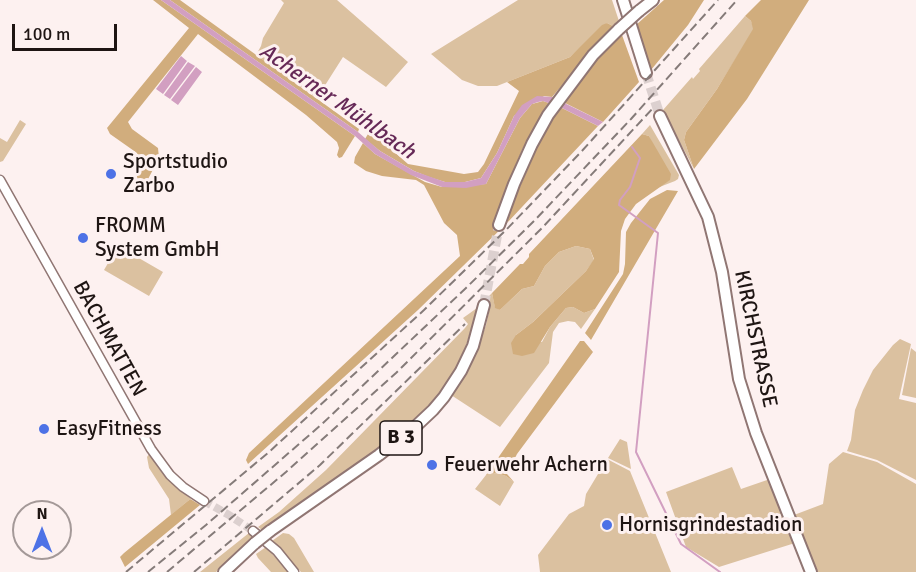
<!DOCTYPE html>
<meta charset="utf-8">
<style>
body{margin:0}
#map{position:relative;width:916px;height:572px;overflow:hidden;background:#fdf1f0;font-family:Signika,sans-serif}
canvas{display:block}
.north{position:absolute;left:12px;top:500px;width:60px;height:60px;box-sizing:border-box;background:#fdf1f0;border:2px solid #a49998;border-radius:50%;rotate:0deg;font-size:16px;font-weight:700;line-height:24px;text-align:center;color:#1e1513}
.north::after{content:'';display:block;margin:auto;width:21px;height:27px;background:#4d72e6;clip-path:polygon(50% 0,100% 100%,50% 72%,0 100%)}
.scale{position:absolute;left:12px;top:24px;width:105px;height:27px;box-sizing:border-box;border:3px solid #1e1513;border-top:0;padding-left:8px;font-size:18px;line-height:21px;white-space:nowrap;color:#1e1513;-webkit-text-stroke:4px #fdf1f0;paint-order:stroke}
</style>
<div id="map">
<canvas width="916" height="572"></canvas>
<div class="north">N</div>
<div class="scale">100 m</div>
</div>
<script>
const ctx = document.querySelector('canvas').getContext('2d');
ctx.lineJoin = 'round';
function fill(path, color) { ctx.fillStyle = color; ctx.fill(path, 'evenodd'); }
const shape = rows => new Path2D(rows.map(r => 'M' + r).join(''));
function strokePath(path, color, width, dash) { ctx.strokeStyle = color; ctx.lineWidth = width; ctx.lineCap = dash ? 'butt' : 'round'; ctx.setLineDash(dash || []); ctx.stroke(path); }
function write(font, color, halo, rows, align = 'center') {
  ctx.font = font + ' Signika,sans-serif'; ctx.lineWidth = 6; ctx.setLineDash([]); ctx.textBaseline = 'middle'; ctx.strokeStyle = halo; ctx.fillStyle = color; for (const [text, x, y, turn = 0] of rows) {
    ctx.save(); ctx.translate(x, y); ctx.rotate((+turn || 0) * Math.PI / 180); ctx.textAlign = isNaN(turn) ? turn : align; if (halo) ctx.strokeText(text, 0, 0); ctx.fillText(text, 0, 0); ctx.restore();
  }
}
fill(shape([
 [281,0,337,0,408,62,386,87,343,57,317,98,256,55,261,46,263,38,284,3],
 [518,0,612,0,619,21,613,26,607,23,570,57,497,86,478,86,462,80,431,54],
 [745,16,751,21,754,29,717,89,686,132,684,140,694,169,663,110,692,77,693,79,700,71,699,69],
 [20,120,26,124,3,161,0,162,0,138,7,142],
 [650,125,679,175,678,179,675,181,657,188,669,180,649,136,642,134],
 [118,246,163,272,149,296,104,270],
 [576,246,590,249,594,260,586,271,533,322,516,335,542,342,550,327,566,308,573,307,584,313,595,309,581,329,575,322,568,321,559,323,553,332,549,363,500,427,451,395,462,380,477,350,486,325,491,303,477,309,466,346,455,370,443,392,414,424,262,530,258,527,279,512,326,470,465,328,468,324,463,318,477,308,492,293,495,307,500,310,522,289,534,286,545,266,559,252],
 [900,339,911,344,899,399,916,403,916,480,877,460,847,451,851,440,855,410,863,390,873,370,893,345],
 [911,348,916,352,916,398,902,395],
 [620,439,627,442,631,469,608,458],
 [843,452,877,462,916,484,916,572,818,572,794,515,823,504,829,464],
 [149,454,163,474,192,500,189,500,171,515,169,499,149,468,147,457],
 [607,459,630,471,671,572,540,572,538,555,569,514,584,506,586,494],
 [732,467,741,489,770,479,795,543,719,567,686,547,666,492],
 [497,473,506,476,514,482,500,506,475,489,486,475],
 [249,533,253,537,216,572,200,572],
 [283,533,289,534,294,538,314,572,301,572,272,541],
 [266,547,276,558,288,572,271,572,258,558,256,554]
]), '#dbc1a0');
fill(shape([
 [153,0,161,0,355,136,342,157,339,158,337,155,339,148,337,142,306,115,198,34,128,122,132,129,158,148,159,158,146,183,139,184,136,173,141,163,137,153,110,134,107,128,189,28],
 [170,0,180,0,359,129,358,132],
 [664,0,704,0,688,25,651,70,636,25],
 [761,0,809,0,747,99,694,169,684,140,686,132,717,89,753,29,751,21,745,16],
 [607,23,613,26,552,97,544,96,514,116,497,153,481,178,465,182,445,182,429,177,414,171,380,151,365,139,368,134,376,136,408,164,464,174,478,172,484,164,519,91,507,82,570,57,602,25],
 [622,35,639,82,603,122,563,102,596,60],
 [543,101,549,103,522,150,505,190,493,227,507,223,514,200,541,139,560,107,598,126,507,223,418,310,248,464,246,460,249,453,460,256,457,235,444,223,424,185,416,180,382,176,366,171,354,163,355,157,363,143,375,154,425,182,442,187,486,184,520,118,532,104],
 [642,134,649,136,671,174,670,180,636,204,625,219,621,231,619,272,595,309,584,313,573,307,566,308,550,327,534,353,522,356,513,354,511,343,516,335,533,322,586,271,594,259,590,249,576,246,559,252,545,266,534,286,522,289,500,310,495,308,492,293,520,264,523,264,529,257,529,254],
 [667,190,678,191,591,340,585,333,623,274,625,264,626,232,631,223,650,199],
 [580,341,584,341,593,352,517,454,507,474,514,482,506,476,497,473,486,475],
 [189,500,192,500,200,505,125,567,120,557,124,553]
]), '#d1ad7d');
fill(shape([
 [161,0,170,0,358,132,380,151,414,171,445,182,465,182,481,178,497,153,514,116,522,105,537,96,552,97,603,122,598,126,560,107,543,101,538,102,532,104,520,118,486,184,466,188,442,187,411,175,375,154,355,136],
 [181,56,187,61,163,94,156,89],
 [188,62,195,66,170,99,164,95],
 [196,67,202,72,178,105,171,100]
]), '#d29fc1');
strokePath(shape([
 [632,147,640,158,630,187,620,200,619,205,658,233,636,452,681,544,720,572]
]), '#d29fc1', 2);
strokePath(shape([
 [204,501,229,515,253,531]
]), '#dcd0cf', 8, [8, 4]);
strokePath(shape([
 [646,73,660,116],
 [484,305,499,225]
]), '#dcd0cf', 10, [10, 5]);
const minor = shape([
 [0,180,151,449,170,475,183,487,204,501],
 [253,531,277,551,294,572]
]);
const major = shape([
 [623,0,646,73],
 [639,11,653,0],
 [660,116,708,217,722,272,739,379,756,433,811,572],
 [499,225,514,184,532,144,548,115,593,55,619,29],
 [270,531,379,455,416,426,433,410,444,397,461,371,473,346,484,305],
 [224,572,255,543]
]);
strokePath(minor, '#907673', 11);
strokePath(major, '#907673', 14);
strokePath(minor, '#fff', 8);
strokePath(major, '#fff', 10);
strokePath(shape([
 [126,572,269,452,424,310,507,229,581,152,718,0],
 [148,572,206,525,322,424,466,288,534,221,631,119,737,0],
 [167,572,286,472,396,373,542,228,654,107],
 [194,572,320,465,465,324]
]), '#857b79', 2, [9, 4.5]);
const majorBridge = shape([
 [619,29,639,11],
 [255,543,270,531]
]);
strokePath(majorBridge, '#907673', 14, []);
strokePath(majorBridge, '#fff', 10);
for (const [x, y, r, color] of [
 [111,174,6,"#4d72e6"],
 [83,238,6,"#4d72e6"],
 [44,429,6,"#4d72e6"],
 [432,465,6,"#4d72e6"],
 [607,525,6,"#4d72e6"]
]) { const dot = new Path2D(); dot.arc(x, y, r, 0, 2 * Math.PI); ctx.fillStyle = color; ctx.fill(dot); strokePath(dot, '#fdf1f0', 2); }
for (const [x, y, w] of [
 [401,438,42]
]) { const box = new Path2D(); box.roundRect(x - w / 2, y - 17, w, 34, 4.5); ctx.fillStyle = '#fdf1f0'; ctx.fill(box); strokePath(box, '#1e1513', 1.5); }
write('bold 20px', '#1e1513', null, [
 ["B 3",401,438]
]);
write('21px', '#1e1513', '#fdf1f0', [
 ["Sportstudio",123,162],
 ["Zarbo",123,186],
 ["FROMM",95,226],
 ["System GmbH",95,250],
 ["EasyFitness",56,429],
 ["Feuerwehr Achern",444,465],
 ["Hornisgrindestadion",619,525]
], 'left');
write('21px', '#1e1513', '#fdf1f0', [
 ["BACHMATTEN",109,339,61],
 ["KIRCHSTRASSE",755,339,78]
]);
write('italic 22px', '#662957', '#fdf1f0', [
 ["Acherner Mühlbach",337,102,35]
]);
</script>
